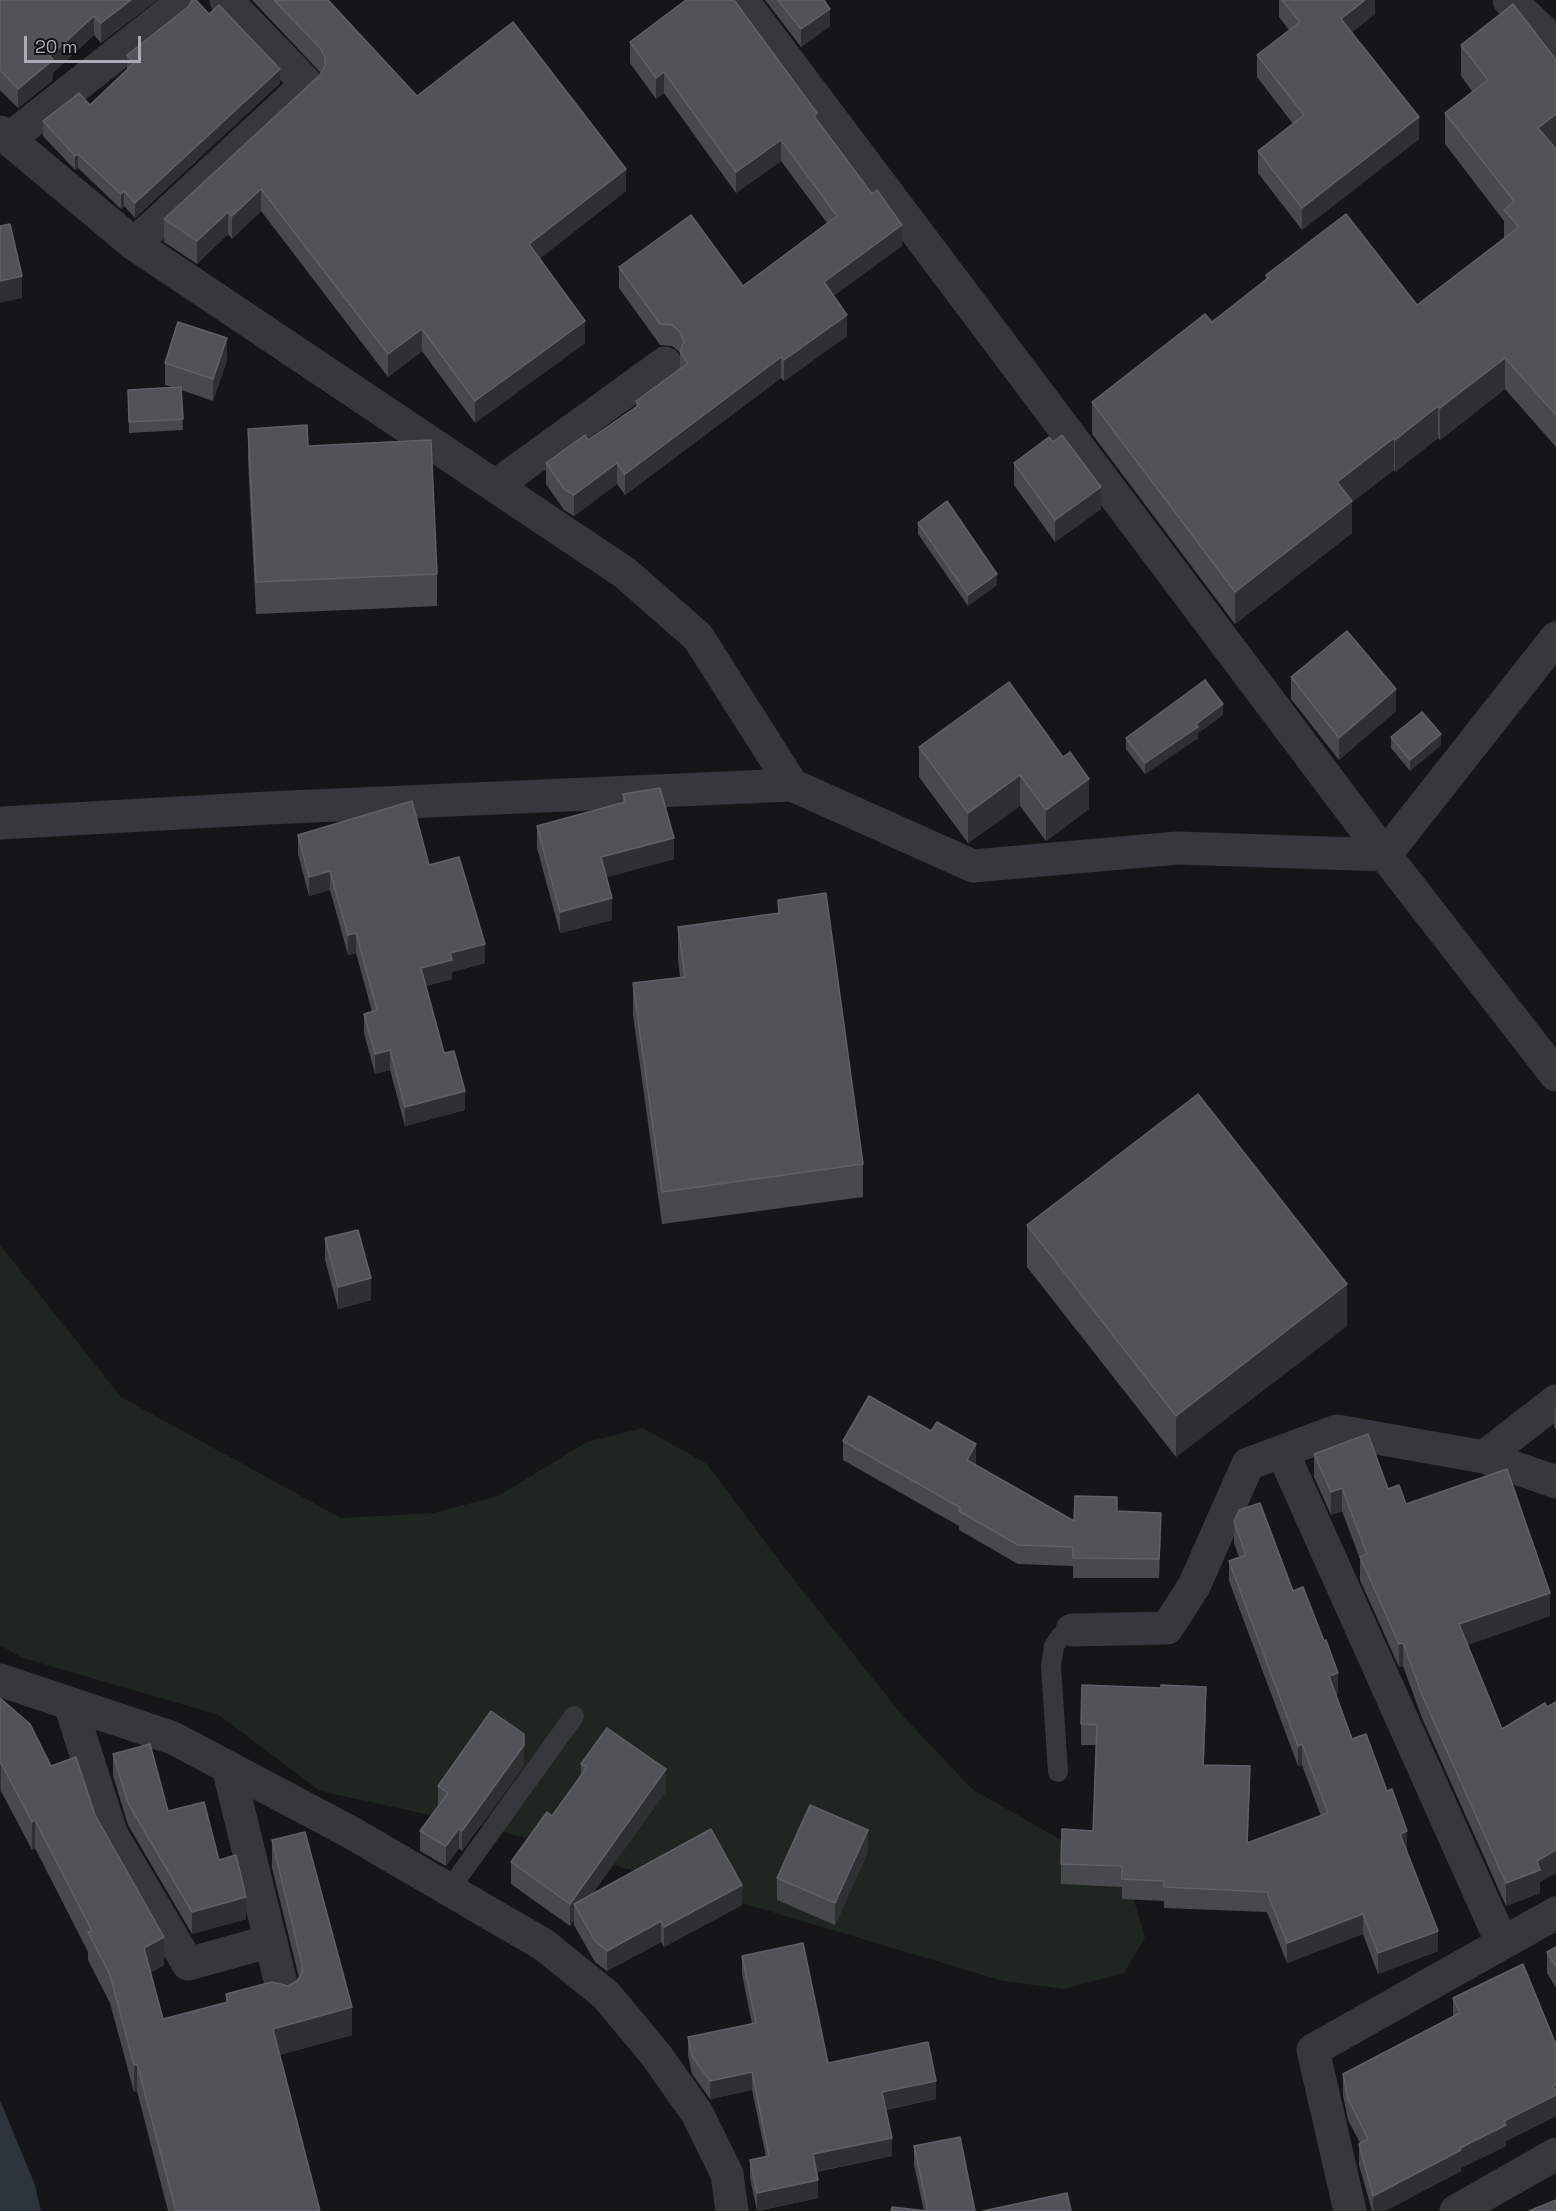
<!DOCTYPE html>
<style>
body{margin:0}
#map{position:relative;width:1556px;height:2211px;overflow:hidden;background:#161618;font-family:"Space Grotesk",sans-serif}
canvas{display:block}
.scale{position:absolute;left:24px;top:36px;width:117px;height:27px;box-sizing:border-box;border:3px solid #a8adb8;border-top:0;padding-left:8px;font-size:18px;line-height:21px;white-space:nowrap;color:#a8adb8;-webkit-text-stroke:4px #111113;paint-order:stroke}
</style>
<div id="map">
<canvas width="1556" height="2211"></canvas>
<div class="scale">20 m</div>
</div>
<script>
const ctx = document.querySelector('canvas').getContext('2d');
ctx.lineJoin = 'round';
function fill(path, color) { ctx.fillStyle = color; ctx.fill(path, 'evenodd'); }
const shape = rows => new Path2D(rows.map(r => 'M' + r).join(''));
function strokePath(path, color, width, dash) { ctx.strokeStyle = color; ctx.lineWidth = width; ctx.lineCap = dash ? 'butt' : 'round'; ctx.setLineDash(dash || []); ctx.stroke(path); }
fill(shape([
 [0,1245,121,1397,341,1518,434,1513,498,1496,587,1442,643,1428,707,1464,783,1566,902,1715,972,1789,1070,1845,1132,1893,1145,1938,1124,1973,1064,1989,1003,1981,494,1829,320,1791,219,1715,23,1658,0,1645]
]), '#1e261f');
fill(shape([
 [0,2100,35,2185,41,2211,0,2211]
]), '#2c353c');
strokePath(shape([
 [1058,1772,1051,1666,1054,1646,1060,1637,1072,1630],
 [449,1890,574,1716]
]), '#37383d', 20);
strokePath(shape([
 [742,0,1385,855,1556,1075],
 [0,132,134,244,625,573,698,637,792,785,973,866,1178,848,1385,855,1556,638],
 [9,139,176,7],
 [134,244,307,84,226,0],
 [495,486,665,363],
 [0,823,268,808,792,785],
 [1283,1453,1502,1943],
 [1484,1457,1556,1401],
 [1072,1630,1167,1628,1194,1586,1248,1464,1337,1431,1484,1457,1556,1482],
 [0,1680,173,1738,352,1833,544,1945,606,1995,656,2055,697,2113,727,2174,732,2211],
 [70,1704,111,1833,188,1964,271,1941],
 [228,1767,284,1996],
 [1350,2211,1313,2050,1556,1913],
 [1456,2211,1556,2154]
]), '#37383d', 33);
strokePath(shape([
 [1509,0,1556,43]
]), '#37383d', 33);
fill(shape([
 [0,0,157,0,101,43,94,35,53,73,53,80,18,108,0,90],
 [252,0,328,0,417,96,626,191,539,259,585,343,475,423,422,351,388,377,261,211,232,239,228,234,197,264,164,242,164,219,320,75,321,73],
 [765,0,824,0,830,26,801,47],
 [1279,0,1375,0,1375,14,1352,32,1419,139,1302,230,1258,173,1258,151,1293,124,1257,77,1257,55,1289,30,1279,17],
 [209,14,280,83,135,218,124,206,121,209,78,168,75,170,43,136,43,121,90,105,127,70,127,55],
 [630,42,817,121,902,246,833,296,847,336,784,381,781,378,625,495,617,484,574,516,564,510,546,484,546,463,588,440,636,407,636,401,680,368,680,352,672,346,660,345,619,288,619,267,743,286,827,223,781,161,736,193,664,93,656,99,630,63],
 [1461,45,1556,149,1556,447,1505,389,1440,440,1438,438,1395,472,1394,470,1352,502,1352,533,1235,624,1092,434,1092,402,1212,322,1266,280,1266,275,1417,305,1504,238,1504,221,1445,144,1445,113,1472,91,1461,76],
 [227,360,213,401,181,390,183,430,129,433,128,390,172,387,165,385,165,363],
 [248,429,308,446,437,574,437,606,256,614,248,461],
 [1014,463,1101,509,1055,542,1014,485],
 [918,523,997,585,968,606,918,534],
 [1291,677,1396,711,1339,760,1291,699],
 [1009,682,1089,809,1046,841,1020,806,968,843,919,777,919,747],
 [1223,715,1198,733,1198,738,1145,774,1126,749,1126,738],
 [1391,737,1441,745,1410,771,1391,748],
 [623,794,674,859,606,877,612,920,560,933,537,848,537,826,623,803],
 [298,835,429,865,485,963,452,972,452,979,426,986,444,1053,465,1110,405,1126,390,1070,375,1074,364,1033,364,1014,372,1012,356,953,348,955,330,890,309,896,298,854],
 [778,900,863,1164,863,1197,662,1224,633,1015,633,983,680,977,678,959,678,927,778,913],
 [1027,1225,1347,1326,1176,1457,1027,1267],
 [325,1238,371,1300,338,1309,325,1260],
 [1556,1407,1556,1430,1554,1427,1554,1409],
 [843,1441,976,1463,975,1465,1074,1521,1161,1532,1159,1578,1073,1578,1073,1566,1018,1564,959,1530,959,1526,843,1460],
 [1314,1454,1388,1489,1406,1504,1550,1616,1467,1645,1540,1882,1540,1893,1506,1906,1422,1718,1403,1666,1399,1667,1360,1580,1360,1559,1342,1511,1331,1515,1314,1477],
 [1234,1522,1293,1591,1338,1693,1336,1694,1352,1739,1407,1852,1438,1951,1378,1974,1363,1934,1287,1963,1267,1912,1164,1908,1164,1901,1122,1899,1122,1887,1061,1884,1061,1864,1093,1831,1096,1745,1081,1745,1081,1724,1206,1707,1204,1765,1250,1787,1247,1843,1321,1816,1302,1765,1298,1766,1229,1581,1229,1561,1239,1557,1234,1543],
 [0,1698,51,1766,95,1815,164,1965,150,1973,163,2019,226,2002,226,1994,288,1986,297,1981,299,1978,272,1868,272,1840,352,2035,279,2055,320,2211,168,2211,137,2091,134,2092,110,2003,88,1960,88,1952,35,1848,32,1850,1,1791],
 [113,1754,168,1811,219,1860,246,1919,192,1934,128,1825,113,1776],
 [581,1764,666,1791,592,1894,742,1905,664,1947,661,1942,607,1971,595,1962,574,1925,574,1920,570,1926,511,1884,511,1862,552,1816,581,1775],
 [524,1765,462,1851,459,1848,446,1866,420,1851,420,1831,438,1806,438,1786],
 [868,1852,835,1925,777,1900,777,1878],
 [1556,1947,1556,1988,1547,1973,1547,1952],
 [742,1956,828,2063,936,2099,886,2110,892,2156,816,2172,818,2198,758,2211,757,2211,750,2178,750,2160,766,2157,752,2090,710,2099,692,2074,688,2055,688,2037,752,2024,742,1974],
 [1453,1998,1556,2045,1556,2116,1506,2141,1506,2146,1461,2168,1461,2171,1385,2211,1372,2211,1359,2165,1359,2144,1360,2143,1348,2120,1343,2095,1343,2074,1453,2016],
 [914,2146,975,2211,924,2211,914,2165]
]), '#47494d');
fill(shape([
 [131,0,157,0,101,43,101,23],
 [1365,0,1375,0,1375,14,1341,40,1341,19],
 [830,9,830,26,801,47,801,29],
 [94,16,94,35,53,73,53,80,18,108,18,89,50,56],
 [280,69,280,83,135,218,135,203],
 [664,72,664,93,656,99,656,78],
 [1556,114,1556,145,1538,159,1538,128],
 [1419,117,1419,139,1302,230,1302,208],
 [781,140,781,161,736,193,736,172],
 [78,154,78,168,75,170,75,156],
 [626,169,626,191,529,267,529,244],
 [261,189,261,211,232,239,232,216],
 [124,191,124,206,121,209,121,194],
 [228,212,228,234,197,264,197,241],
 [902,225,902,246,824,303,824,282],
 [22,276,22,298,0,303,0,281],
 [847,315,847,336,784,381,784,360],
 [585,321,585,343,475,423,475,401],
 [422,329,422,351,388,377,388,354],
 [227,338,227,360,213,401,213,379],
 [781,357,781,378,625,495,625,474],
 [1505,358,1505,389,1440,440,1440,408],
 [1438,406,1438,438,1395,472,1395,440],
 [1394,438,1394,470,1352,502,1352,533,1235,624,1235,592,1337,482],
 [617,463,617,484,574,516,574,495],
 [1101,487,1101,509,1055,542,1055,520],
 [997,574,997,585,968,606,968,595],
 [1396,689,1396,711,1339,760,1339,738],
 [1223,704,1223,715,1198,733,1198,738,1145,774,1145,763],
 [1441,734,1441,745,1410,771,1410,760],
 [1020,775,1020,806,968,843,968,813],
 [1089,779,1089,809,1046,841,1046,810],
 [674,838,674,859,601,879,601,857],
 [330,871,330,890,309,896,309,877],
 [612,898,612,920,560,933,560,912],
 [356,933,356,953,348,955,348,935],
 [485,944,485,963,452,972,452,979,421,987,421,968,450,953],
 [390,1050,390,1070,375,1074,375,1054],
 [465,1091,465,1110,405,1126,405,1107],
 [371,1278,371,1300,338,1309,338,1287],
 [1347,1284,1347,1326,1176,1457,1176,1416],
 [976,1444,976,1463,967,1479,967,1460],
 [1342,1488,1342,1511,1331,1515,1331,1492],
 [1161,1513,1161,1532,1159,1578,1159,1559],
 [1550,1593,1550,1616,1459,1648,1459,1624],
 [1403,1643,1403,1666,1399,1667,1399,1644],
 [1338,1673,1338,1693,1329,1696,1329,1676],
 [1206,1687,1206,1707,1203,1785,1203,1765],
 [1302,1744,1302,1765,1298,1766,1298,1746],
 [524,1745,524,1765,462,1851,462,1831],
 [1,1763,1,1791,0,1792,0,1764],
 [1250,1766,1250,1787,1247,1863,1247,1843],
 [666,1769,666,1791,579,1913,574,1904,574,1920,570,1926,570,1904],
 [35,1820,35,1848,32,1850,32,1822],
 [459,1828,459,1848,446,1866,446,1846],
 [868,1830,868,1852,835,1925,835,1903],
 [1407,1831,1407,1852,1400,1834],
 [1556,1850,1556,1873,1540,1882,1540,1893,1506,1906,1506,1883,1537,1861],
 [742,1885,742,1905,664,1947,664,1927],
 [246,1897,246,1919,192,1934,192,1912],
 [1363,1914,1363,1934,1287,1963,1287,1943],
 [661,1921,661,1942,607,1971,607,1951],
 [1438,1931,1438,1951,1378,1974,1378,1953],
 [164,1937,164,1965,144,1976,144,1948],
 [352,2007,352,2035,273,2057,273,2029],
 [137,2064,137,2091,134,2092,134,2065],
 [752,2072,752,2090,710,2099,710,2081],
 [936,2081,936,2099,882,2110,882,2092],
 [1556,2085,1556,2116,1506,2141,1506,2146,1461,2168,1461,2171,1385,2211,1373,2211,1373,2196,1504,2121],
 [892,2138,892,2156,813,2172,813,2154],
 [818,2180,818,2198,757,2211,757,2193]
]), '#2f3033');
const building = shape([
 [0,0,131,0,101,23,94,16,50,56,53,60,18,89,0,70,0,0],
 [192,0,196,0,209,14,219,5,280,69,135,203,124,191,121,194,78,154,75,156,43,121,79,93,90,105,134,63,127,55,188,7,192,0],
 [274,0,328,0,417,96,513,22,626,169,529,244,585,321,475,401,422,329,388,354,261,189,232,216,228,212,197,241,164,219,320,75,325,66,325,57,320,48,274,0],
 [686,0,734,0,817,113,814,116,872,194,877,190,902,225,824,282,847,315,784,360,781,357,625,474,617,463,574,495,564,489,546,463,585,435,588,440,639,405,636,401,688,363,680,352,684,341,680,332,672,325,660,324,619,267,691,215,743,286,837,216,781,140,736,172,664,72,656,78,630,42,686,0],
 [778,0,824,0,830,9,801,29,778,0],
 [1282,0,1365,0,1341,19,1419,117,1302,208,1258,151,1304,115,1257,55,1300,22,1282,0],
 [1513,4,1556,60,1556,114,1538,128,1556,149,1556,303,1555,303,1556,305,1556,415,1505,358,1440,408,1438,406,1395,440,1394,438,1337,482,1352,501,1235,592,1092,402,1205,314,1212,322,1268,278,1266,275,1346,214,1417,305,1519,227,1504,210,1514,201,1445,113,1488,80,1461,45,1513,4],
 [10,224,22,276,0,281,0,226,10,224],
 [178,322,227,338,213,379,165,363,178,322],
 [181,387,183,419,129,422,128,390,181,387],
 [307,425,308,446,431,440,437,574,256,582,248,429,307,425],
 [1062,435,1101,487,1055,520,1014,463,1049,437,1053,442,1062,435],
 [947,501,997,574,968,595,918,523,947,501],
 [1347,631,1396,689,1339,738,1291,677,1347,631],
 [1205,680,1223,704,1196,724,1198,727,1145,763,1126,738,1205,680],
 [1009,682,1063,757,1070,752,1089,779,1046,810,1020,775,968,813,919,747,1009,682],
 [1422,712,1441,734,1410,760,1391,737,1422,712],
 [660,788,674,838,601,857,612,898,560,912,537,826,625,802,623,794,660,788],
 [412,801,429,865,459,857,485,944,450,953,452,960,421,968,444,1053,454,1051,465,1091,405,1107,390,1050,375,1054,364,1014,377,1010,356,933,348,935,330,871,309,877,298,835,412,801],
 [826,893,863,1164,662,1192,633,983,685,977,678,927,779,913,778,900,826,893],
 [1198,1094,1347,1284,1176,1416,1027,1225,1198,1094],
 [358,1230,371,1278,338,1287,325,1238,358,1230],
 [869,1396,931,1431,937,1422,976,1444,967,1460,1074,1521,1075,1496,1117,1497,1117,1511,1161,1513,1159,1559,1073,1558,1073,1547,1018,1545,959,1511,961,1508,843,1441,869,1396],
 [1368,1434,1388,1489,1399,1485,1406,1504,1507,1469,1550,1593,1459,1624,1502,1729,1545,1703,1547,1707,1556,1702,1556,1850,1537,1861,1540,1870,1506,1883,1422,1695,1403,1643,1399,1644,1360,1557,1367,1554,1342,1488,1331,1492,1314,1454,1368,1434],
 [1260,1503,1293,1591,1303,1587,1324,1641,1326,1640,1338,1673,1329,1676,1352,1739,1366,1734,1387,1791,1392,1789,1407,1831,1400,1834,1438,1931,1378,1953,1363,1914,1287,1943,1267,1892,1164,1887,1164,1881,1122,1879,1122,1866,1061,1864,1062,1829,1093,1831,1097,1725,1081,1724,1082,1685,1161,1688,1161,1685,1206,1687,1203,1765,1250,1766,1247,1843,1328,1813,1302,1744,1298,1746,1229,1561,1246,1555,1234,1522,1239,1510,1260,1503],
 [0,1698,30,1724,51,1766,76,1757,95,1815,164,1937,144,1948,163,2019,228,2002,226,1994,272,1982,288,1986,297,1981,302,1973,302,1964,272,1840,305,1832,352,2007,273,2029,320,2211,176,2211,137,2064,134,2065,110,1975,88,1932,92,1931,35,1820,32,1822,1,1763,0,1764,0,1698],
 [491,1711,524,1734,524,1745,462,1831,459,1828,446,1846,420,1831,448,1793,438,1786,491,1711],
 [607,1728,666,1769,570,1904,511,1862,547,1812,552,1816,587,1767,581,1764,607,1728],
 [150,1744,168,1811,204,1802,219,1860,236,1855,246,1897,192,1912,128,1803,113,1754,150,1744],
 [810,1805,868,1830,835,1903,777,1878,810,1805],
 [711,1829,742,1885,664,1927,661,1921,607,1951,595,1941,574,1904,711,1829],
 [803,1943,828,2063,928,2042,936,2081,882,2092,892,2138,813,2154,818,2180,757,2193,750,2160,769,2156,752,2072,710,2081,692,2056,688,2037,756,2023,742,1956,803,1943],
 [1556,1947,1556,1967,1547,1952,1556,1947],
 [1523,1964,1556,2045,1556,2085,1553,2086,1556,2092,1556,2095,1504,2121,1506,2125,1460,2148,1461,2150,1373,2196,1359,2144,1368,2139,1348,2099,1343,2074,1460,2013,1453,1998,1523,1964],
 [960,2137,975,2211,928,2211,914,2146,960,2137],
 [1067,2193,1071,2211,983,2211,1067,2193],
 [1556,2200,1556,2211,1529,2211,1556,2200],
 [892,2207,927,2211,891,2211,892,2207]
]);
fill(building, '#525359');
strokePath(building, '#5f6168', 1.5);
</script>
